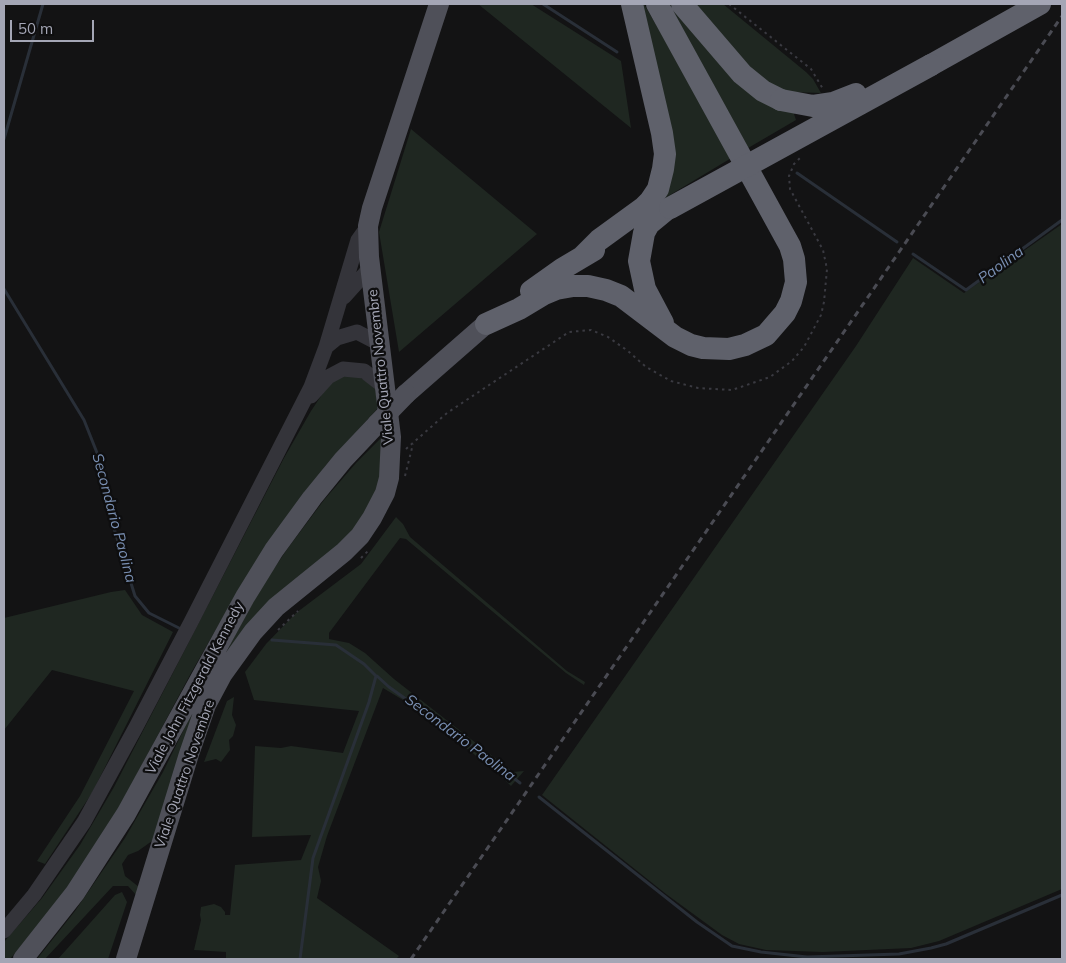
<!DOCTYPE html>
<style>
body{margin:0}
#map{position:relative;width:1066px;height:963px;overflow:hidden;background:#131314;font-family:Mulish,sans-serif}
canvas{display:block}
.frame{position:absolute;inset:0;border:5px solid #a4a6b5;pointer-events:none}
.scale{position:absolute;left:10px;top:20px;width:84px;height:22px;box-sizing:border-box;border:2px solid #a4a6b5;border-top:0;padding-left:6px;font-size:15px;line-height:18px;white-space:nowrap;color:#a4a6b5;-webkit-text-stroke:4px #0e0e0f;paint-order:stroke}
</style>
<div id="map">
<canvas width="1066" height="963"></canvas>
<div class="frame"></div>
<div class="scale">50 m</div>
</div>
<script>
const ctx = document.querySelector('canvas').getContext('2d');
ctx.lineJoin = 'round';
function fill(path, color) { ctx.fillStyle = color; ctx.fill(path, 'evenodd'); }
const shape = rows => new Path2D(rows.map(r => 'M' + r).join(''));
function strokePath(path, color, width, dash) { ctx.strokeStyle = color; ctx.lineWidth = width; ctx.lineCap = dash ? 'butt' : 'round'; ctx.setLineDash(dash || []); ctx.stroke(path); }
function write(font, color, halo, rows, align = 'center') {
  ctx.font = font + ' Mulish,sans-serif'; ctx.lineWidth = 4.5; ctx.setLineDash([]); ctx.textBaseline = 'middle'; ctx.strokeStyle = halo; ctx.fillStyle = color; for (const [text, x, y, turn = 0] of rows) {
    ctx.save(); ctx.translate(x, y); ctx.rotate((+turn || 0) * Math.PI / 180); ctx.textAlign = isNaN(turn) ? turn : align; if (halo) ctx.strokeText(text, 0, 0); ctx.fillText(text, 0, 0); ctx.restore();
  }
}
fill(shape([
 [478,4,531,4,621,61,631,128],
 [640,4,644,4,733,157,660,201],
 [665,4,675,4,798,111,794,114,796,120,743,151],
 [686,4,723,4,806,72,813,79,821,93,790,92,761,81],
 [411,129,537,234,399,352,379,232],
 [1062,224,1062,889,939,941,911,948,823,952,766,950,739,944,722,935,666,894,542,795,856,346,913,258,964,293],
 [353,373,375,387,378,408,326,465,242,584,191,673,105,834,51,911,10,959,4,959,4,942,42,898,80,845,114,787,284,458,311,411,329,384,340,375],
 [381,438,383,466,374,498,348,538,259,614,152,841,138,851,128,855,122,864,125,876,139,887,137,896,128,886,113,886,45,959,37,959,75,911,125,838,163,772,188,721,262,586,288,548,324,500,356,463],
 [396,517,403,524,410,537,567,671,585,682,584,685,566,673,406,539,400,538,329,633,329,639,349,643,365,653,394,679,513,772,524,771,511,786,499,774,413,706,383,688,327,836,318,867,321,881,317,898,399,956,396,959,226,959,226,952,194,950,201,920,200,915,201,907,214,904,221,907,225,912,225,915,230,915,235,865,301,860,311,835,252,837,255,746,281,748,291,746,343,753,359,711,254,700,245,672,266,644,296,613,361,564],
 [125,590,142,615,173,632,92,793,45,864,37,861,80,796,134,691,52,670,4,730,4,618,111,592],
 [234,697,232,715,236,725,233,736,229,740,230,750,221,762,216,759,204,762,227,701],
 [122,892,127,902,108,959,58,959,115,895]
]), '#1f2721');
strokePath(shape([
 [543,4,617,52],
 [4,139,43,4],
 [797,173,897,242],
 [913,254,966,290,1062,220],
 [4,289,84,420,105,473,113,525,135,596,149,613,179,628],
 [272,640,336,645,364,664,376,676,369,702,313,858,300,959],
 [377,676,389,687,480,752,520,783],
 [539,797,697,922,732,946,761,952,807,957,899,954,931,948,946,944,1062,895]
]), '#292f38', 3);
strokePath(shape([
 [729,4,811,69,823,89],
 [406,449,447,413,569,332,591,330,608,337,628,351,646,367,671,381,698,388,732,390,770,377,792,361,804,347,821,315,824,302,827,269,823,250,790,189,789,176,794,164,802,156],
 [405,476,413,444],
 [361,558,368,551],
 [278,630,298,611]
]), '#3a3a41', 2, [2.5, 4]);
strokePath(shape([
 [344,297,370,268],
 [326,347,337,338,357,332,380,344],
 [311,396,328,377,343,369,364,371,386,388],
 [4,931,34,895,84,822,136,727,191,622,311,387,326,347,358,240,368,226]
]), '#34343a', 15);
strokePath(shape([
 [406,394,486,324],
 [23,959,75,893,126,814,245,597,274,550,312,498,343,460,377,424],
 [126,959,189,754,206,705,222,675,253,632,276,607,344,552,360,536,372,518,385,493,389,478,391,437,369,257,368,226,372,208,439,4]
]), '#4f5059', 20);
strokePath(shape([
 [682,4,742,74,763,91,781,100],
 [931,65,1040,4],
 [582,257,599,240,643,208,650,201,658,189,663,169,665,154,662,133,632,4],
 [531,291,562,269,594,250],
 [663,323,645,289,639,261,644,233,649,224,666,210],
 [486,324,519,309,544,294,556,289,573,286,588,286,606,290,621,296,675,337,691,345,703,348,729,349,745,345,766,335,785,313,791,301,796,282,794,259,790,246,657,4]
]), '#5f616b', 22);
strokePath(shape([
 [411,959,1062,16]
]), '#4a4b53', 3, [6, 5]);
strokePath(shape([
 [377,424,406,394]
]), '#4f5059', 20);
strokePath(shape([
 [781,100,813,106,833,103,856,94],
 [670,208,931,65]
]), '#5f616b', 22);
write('14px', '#a4a6b5', '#0e0e0f', [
 ["Viale Quattro Novembre",381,367,-96],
 ["Viale John Fitzgerald Kennedy",195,688,-62],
 ["Viale Quattro Novembre",185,774,-71]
]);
write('italic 15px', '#798fb2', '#0e0e0f', [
 ["Paolina",1001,265,-36],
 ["Secondario Paolina",114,518,75],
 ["Secondario Paolina",460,738,37]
]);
</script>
